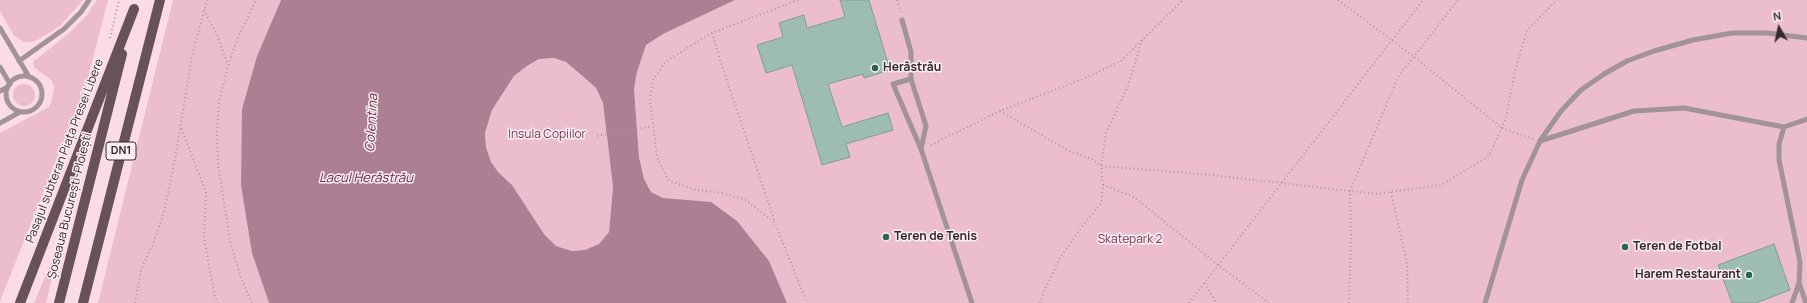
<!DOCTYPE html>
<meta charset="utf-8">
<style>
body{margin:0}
#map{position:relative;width:1807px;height:303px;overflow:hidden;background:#fbdbe7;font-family:Manrope,sans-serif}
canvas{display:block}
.north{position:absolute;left:1759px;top:8px;width:40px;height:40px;-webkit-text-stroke:3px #fbeef3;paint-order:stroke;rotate:351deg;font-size:11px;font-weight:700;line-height:16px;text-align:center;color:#33282c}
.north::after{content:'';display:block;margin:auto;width:14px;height:18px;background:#33282c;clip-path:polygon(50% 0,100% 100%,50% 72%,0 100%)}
</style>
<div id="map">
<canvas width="1807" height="303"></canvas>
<div class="north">N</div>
</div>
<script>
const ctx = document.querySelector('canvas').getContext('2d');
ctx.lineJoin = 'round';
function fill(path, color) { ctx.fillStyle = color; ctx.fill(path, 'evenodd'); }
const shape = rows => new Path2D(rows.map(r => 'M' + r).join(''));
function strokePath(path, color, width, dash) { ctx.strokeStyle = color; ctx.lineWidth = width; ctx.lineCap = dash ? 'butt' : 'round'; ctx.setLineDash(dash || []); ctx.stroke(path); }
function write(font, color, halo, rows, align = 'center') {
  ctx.font = font + ' Manrope,sans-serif'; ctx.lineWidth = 3; ctx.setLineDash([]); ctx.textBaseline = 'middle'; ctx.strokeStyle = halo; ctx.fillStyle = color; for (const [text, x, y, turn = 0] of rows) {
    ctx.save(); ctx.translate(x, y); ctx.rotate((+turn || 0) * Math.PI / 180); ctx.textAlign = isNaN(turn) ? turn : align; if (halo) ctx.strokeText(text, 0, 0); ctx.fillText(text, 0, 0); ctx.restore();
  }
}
fill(shape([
 [0,0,83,0,60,26,39,39,31,42,24,42,14,36,0,11],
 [97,0,108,0,86,85,0,301,0,133,49,107,52,100,54,87,51,80,35,68,33,64,34,61,68,34,87,15],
 [173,0,281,0,257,56,242,109,252,253,269,303,98,303],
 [735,0,1807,0,1807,303,787,303,769,261,680,200,663,198,651,192,644,179,639,157,634,89,637,72,646,45,663,34],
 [554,58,566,62,586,79,596,88,603,103,613,187,609,232,599,244,586,250,572,251,556,246,544,234,512,185,498,172,491,162,486,147,485,133,492,110,514,76,527,66,540,59],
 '13 95a11 11 0 1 1 22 0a11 11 0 1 1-22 0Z',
 [62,237,46,303,34,303]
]), '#ebbdcf');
fill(shape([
 [281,0,735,0,663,34,646,45,637,72,634,89,639,157,644,179,651,192,663,198,711,202,737,221,769,261,787,303,269,303,252,253,241,185,242,109,257,56],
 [554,58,566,62,586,79,596,88,603,103,613,187,609,232,599,244,585,250,572,251,556,246,544,234,512,185,498,172,491,162,486,147,485,133,492,110,514,76,527,66,539,59]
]), '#ad7f92');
const building = shape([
 [840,0,869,0,890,70,864,78,863,74,828,84,842,127,888,113,893,130,846,144,850,157,822,165,792,65,766,73,757,45,783,37,779,23,804,15,807,28,845,17,840,0],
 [1774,244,1790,290,1756,303,1732,303,1718,265,1774,244]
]);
fill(building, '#9dbdb0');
strokePath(building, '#809f93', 1);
strokePath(shape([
 [798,0,712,33,665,62,653,80,650,98,657,157,669,181,697,190,722,193,746,200,775,223,807,303],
 [897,0,901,12],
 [1338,0,1414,57,1502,128,1533,139],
 [204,10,217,35,228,65],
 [712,33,721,63,775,222],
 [110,38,119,0],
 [1000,111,1067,150,1092,159,1101,166,1212,175,1376,194,1441,185,1489,156,1506,118,1515,71,1527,30,1557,0],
 [180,125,206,192,204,238,215,297,218,303],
 [597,136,652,126],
 [931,145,1000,111,1083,79,1121,61,1183,0],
 [1103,185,1134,197,1218,265,1269,303],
 [1391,192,1407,264,1408,303],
 [1205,283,1216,303],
 [135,303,141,270,153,244,164,212,175,159,192,56,207,0],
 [252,303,242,281,230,241,218,164,217,134,219,101,228,66,238,37,256,0],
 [1040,303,1045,289,1060,258,1083,225,1101,203,1103,185,1101,166,1106,133,1128,86,1142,40],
 [1189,303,1423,0],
 [1349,303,1351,236,1350,191,1398,77,1458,0]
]), '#af97a0', 2, [1, 3]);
strokePath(shape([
 [902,20,911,52,911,79],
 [0,28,29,77],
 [19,61,64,29,81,12,89,0],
 [0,67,10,84],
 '6 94a18 18 0 1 1 36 0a18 18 0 1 1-36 0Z',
 [0,91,8,87],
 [0,123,20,112],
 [1540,141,1634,111,1684,108,1784,127],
 [921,149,926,126,911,79,893,84,921,149,972,303],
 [1485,303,1522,180,1540,141,1561,111,1581,90,1604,74,1627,61,1654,51,1693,40,1732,33,1767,33,1807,38],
 [1792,303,1799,283],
 [1806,303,1799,283,1800,262,1779,160,1779,144,1784,127,1807,119]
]), '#a19398', 5);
strokePath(shape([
 [20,303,134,9],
 [59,303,122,54],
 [83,303,160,0]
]), '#67515a', 10);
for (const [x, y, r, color] of [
 [875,68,4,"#286653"],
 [886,237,4,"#286653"],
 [1625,247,4,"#286653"],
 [1749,275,4,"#286653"]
]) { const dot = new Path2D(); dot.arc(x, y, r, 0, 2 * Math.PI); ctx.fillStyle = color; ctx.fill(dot); strokePath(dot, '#fbeef3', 1.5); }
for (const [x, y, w] of [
 [121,151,30]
]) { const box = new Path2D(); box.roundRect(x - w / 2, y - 9, w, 18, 3); ctx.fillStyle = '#fbeef3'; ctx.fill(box); strokePath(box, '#33282c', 1); }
write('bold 11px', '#33282c', null, [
 ["DN1",121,151]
]);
write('bold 12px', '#33282c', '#fbeef3', [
 ["Herăstrău",883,68],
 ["Teren de Tenis",894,237],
 ["Teren de Fotbal",1633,247],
 ["Harem Restaurant",1741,275,"right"]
], 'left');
write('12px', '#723551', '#fbeef3', [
 ["Insula Copiilor",547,135],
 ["Skatepark 2",1130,240]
]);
write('12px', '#33282c', '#fbeef3', [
 ["Pasajul subteran Piața Presei Libere",65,151,-69],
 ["Șoseaua București-Ploiești",70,206,-76]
]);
write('italic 13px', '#622743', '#fbeef3', [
 ["Colentina",372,123,-87],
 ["Lacul Herăstrău",366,178]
]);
</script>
